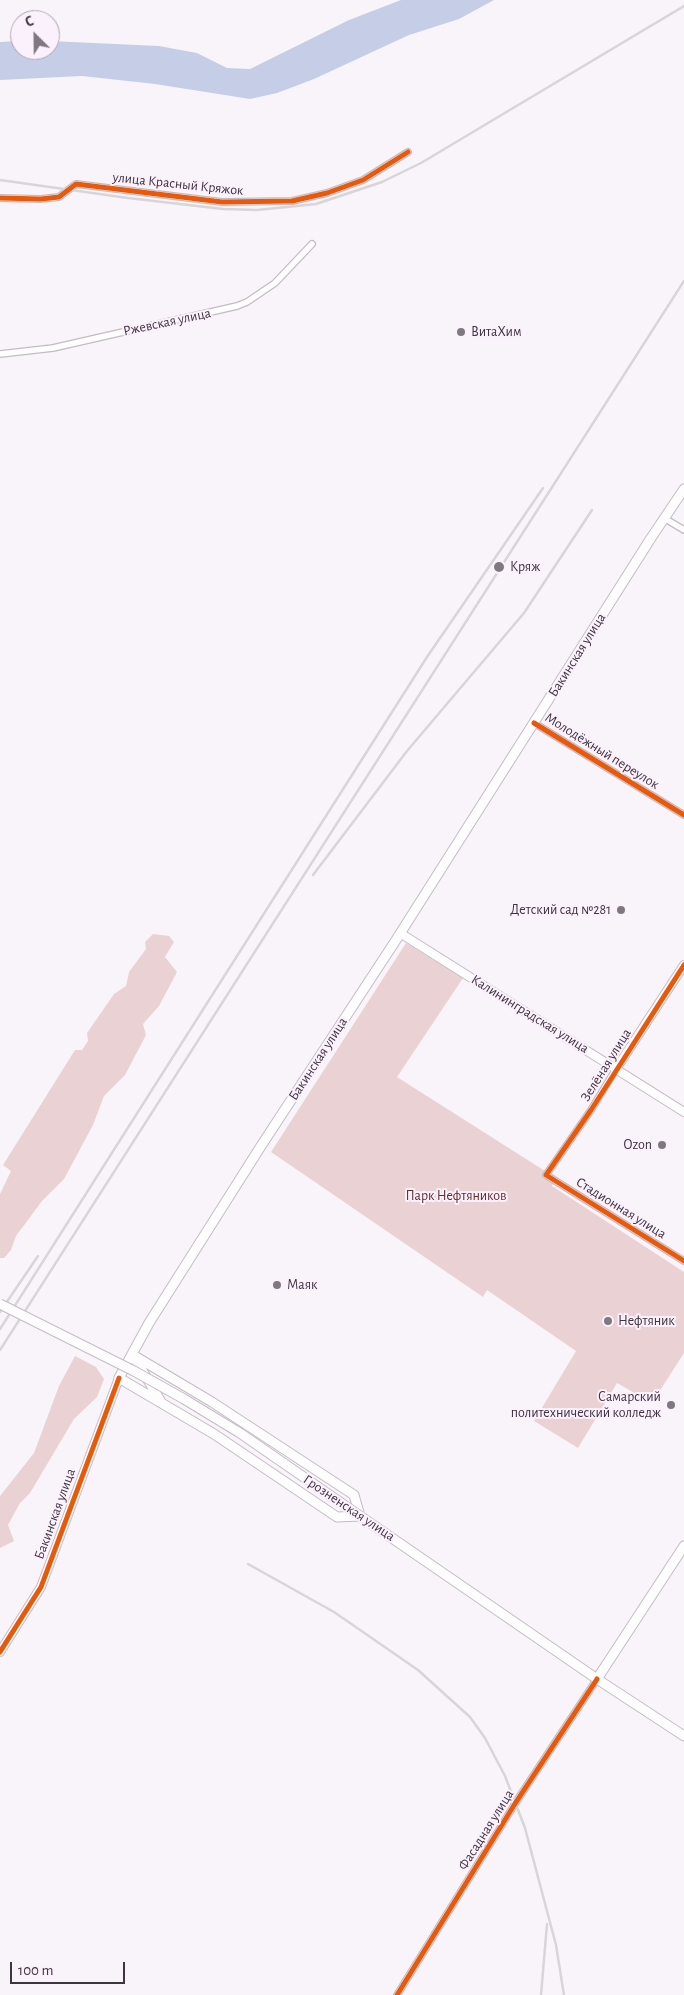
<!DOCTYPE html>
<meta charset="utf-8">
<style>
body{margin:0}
#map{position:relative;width:684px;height:1995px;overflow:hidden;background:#f9f4f9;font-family:"Alegreya Sans",sans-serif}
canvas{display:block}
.north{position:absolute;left:10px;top:10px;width:50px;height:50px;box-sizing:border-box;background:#fbf1fc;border:1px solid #b0a6b1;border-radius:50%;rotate:337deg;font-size:14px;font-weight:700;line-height:20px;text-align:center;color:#3f3540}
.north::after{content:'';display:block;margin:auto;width:18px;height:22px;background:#807881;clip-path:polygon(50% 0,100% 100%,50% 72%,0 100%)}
.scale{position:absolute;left:10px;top:1962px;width:115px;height:22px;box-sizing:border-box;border:2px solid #3f3540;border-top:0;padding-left:6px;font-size:15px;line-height:18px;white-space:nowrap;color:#3f3540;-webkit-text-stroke:4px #fbf1fc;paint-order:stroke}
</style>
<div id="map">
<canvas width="684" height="1995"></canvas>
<div class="north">С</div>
<div class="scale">100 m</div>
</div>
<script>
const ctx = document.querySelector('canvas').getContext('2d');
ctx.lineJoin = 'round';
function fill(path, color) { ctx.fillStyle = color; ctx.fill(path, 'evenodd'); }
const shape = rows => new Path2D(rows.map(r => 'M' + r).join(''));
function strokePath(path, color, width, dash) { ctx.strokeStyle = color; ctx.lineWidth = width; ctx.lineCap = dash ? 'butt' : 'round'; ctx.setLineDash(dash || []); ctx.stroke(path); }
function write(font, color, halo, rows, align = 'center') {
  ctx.font = font + ' "Alegreya Sans",sans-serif'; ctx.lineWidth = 4; ctx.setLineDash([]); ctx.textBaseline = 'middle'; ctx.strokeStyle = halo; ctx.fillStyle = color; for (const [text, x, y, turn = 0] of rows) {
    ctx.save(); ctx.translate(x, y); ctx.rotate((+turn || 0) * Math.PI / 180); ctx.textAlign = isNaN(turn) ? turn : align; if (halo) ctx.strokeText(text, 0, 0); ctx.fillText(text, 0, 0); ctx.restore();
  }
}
fill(shape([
 [153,934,169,936,174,942,165,957,177,972,159,1006,143,1024,146,1035,125,1075,104,1096,93,1125,64,1179,42,1201,16,1236,11,1250,4,1258,0,1258,0,1194,11,1171,3,1165,75,1050,82,1050,88,1041,87,1033,114,994,126,986,129,972,146,949,145,942],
 [406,943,463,978,397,1077,556,1178,552,1186,684,1272,684,1353,652,1403,617,1383,578,1448,534,1421,576,1351,487,1290,483,1297,271,1152],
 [75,1356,96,1367,104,1379,97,1397,74,1419,30,1493,20,1503,8,1525,14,1541,0,1548,0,1496,34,1453,59,1386]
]), '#ead2d4');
fill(shape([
 [401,0,494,0,459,19,409,35,314,79,277,93,250,99,155,84,82,76,0,80,0,42,20,41,20,50,50,50,50,41,159,46,197,53,227,68,250,69,349,20]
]), '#c6cee7');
const minor = shape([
 [0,198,41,199,59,197,76,184,222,202,292,201,327,193,363,180,408,152],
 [0,354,53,348,237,306,247,302,275,283,312,244],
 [664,518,684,530],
 [534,723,684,815],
 [616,1069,591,1110,546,1175,684,1261],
 [397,1995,516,1802,597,1679]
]);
const tertiary = shape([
 [400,933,684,1112],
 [616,1069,684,965],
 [0,1652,41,1587,119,1378]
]);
const secondary = shape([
 [133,1355,212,1402,354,1495,360,1516],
 [134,1357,160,1400],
 [360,1516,337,1517,214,1434,119,1378,149,1323,261,1146,396,940,651,538,684,489],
 [360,1516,597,1679,684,1736],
 [597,1679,684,1546]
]);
strokePath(minor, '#c3bcc4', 8);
strokePath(tertiary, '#c3bcc4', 10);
strokePath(secondary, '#c3bcc4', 11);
strokePath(minor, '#fefdfe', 5.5);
strokePath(tertiary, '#fefdfe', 8);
strokePath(secondary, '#fefdfe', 9);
strokePath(shape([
 [0,180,128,198,223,209,257,210,316,204,382,182,421,163,684,6],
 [313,875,407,751,524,613,592,510],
 [0,1312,38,1256],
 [0,1329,427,657,543,488],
 [0,1350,684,281],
 [248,1564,334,1612,418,1670,470,1717,485,1738,505,1776,525,1828,556,1945,564,1995],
 [541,1995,547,1924]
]), '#d8d5d8', 2.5);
const secondaryBridge = shape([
 [0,1304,134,1371,184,1399,240,1433,360,1516]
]);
strokePath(secondaryBridge, '#c3bcc4', 11, []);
strokePath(secondaryBridge, '#fefdfe', 9);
strokePath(shape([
 [0,198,41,199,59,197,76,184,222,202,292,201,327,193,363,180,408,152],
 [534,723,684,815],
 [684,965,591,1110,546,1175,684,1261],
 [0,1652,41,1587,119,1378],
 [397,1995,516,1802,597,1679]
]), '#e8590c', 5);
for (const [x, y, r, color] of [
 [461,332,5,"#807881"],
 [499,567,6,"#807881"],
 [621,910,5,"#807881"],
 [662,1145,5,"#807881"],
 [277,1285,5,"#807881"],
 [608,1321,5,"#807881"],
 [671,1405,5,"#807881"]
]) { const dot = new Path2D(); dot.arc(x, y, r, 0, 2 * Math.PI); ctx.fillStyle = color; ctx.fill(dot); strokePath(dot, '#fbf1fc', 2); }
write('14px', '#3f3540', '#fbf1fc', [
 ["улица Красный Кряжок",178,184,6],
 ["Ржевская улица",167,322,-12],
 ["Бакинская улица",577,655,-58],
 ["Молодёжный переулок",602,751,32],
 ["Калининградская улица",530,1014,32],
 ["Бакинская улица",318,1059,-57],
 ["Зелёная улица",606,1065,-58],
 ["Стадионная улица",621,1208,32],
 ["Грозненская улица",349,1508,34],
 ["Бакинская улица",55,1514,-70],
 ["Фасадная улица",486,1830,-58]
]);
write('14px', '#3f3540', '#fbf1fc', [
 ["ВитаХим",471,332],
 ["Кряж",510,567],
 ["Детский сад №281",611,910,"right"],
 ["Ozon",652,1145,"right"],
 ["Маяк",287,1285],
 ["Нефтяник",618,1321],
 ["Самарский",661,1397,"right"],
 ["политехнический колледж",661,1413,"right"]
], 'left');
write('14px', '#642c2e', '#fbf1fc', [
 ["Парк Нефтяников",456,1196]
]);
</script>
